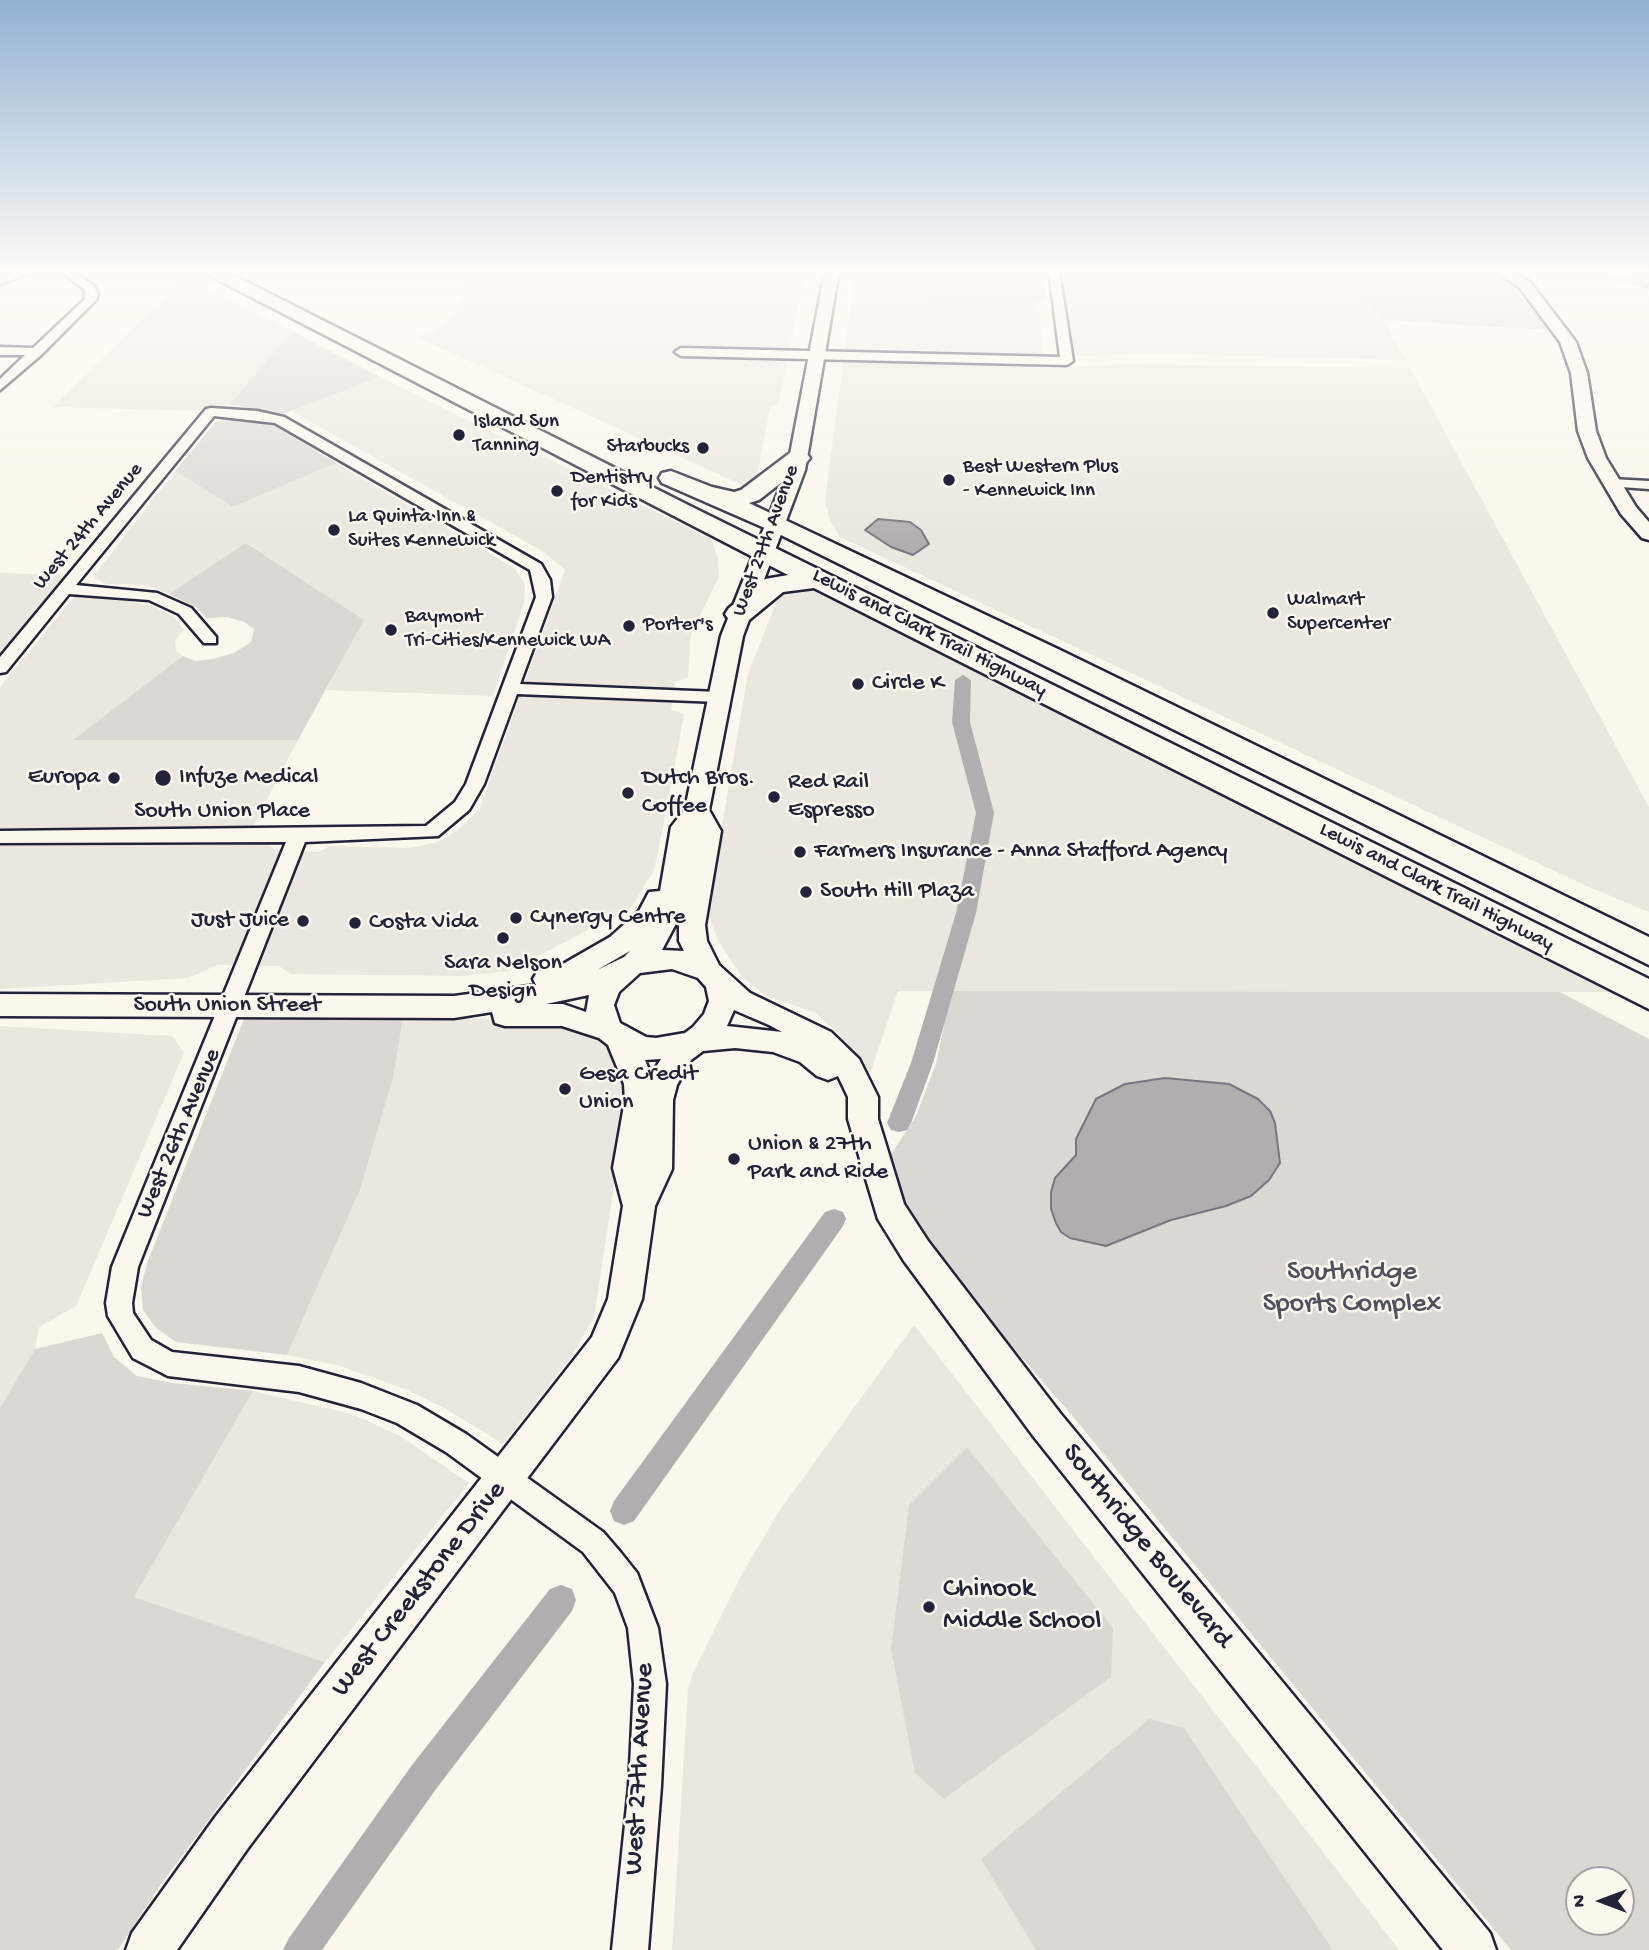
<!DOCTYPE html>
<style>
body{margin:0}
#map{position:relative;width:1649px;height:1950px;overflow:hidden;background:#fbf7ec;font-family:"Gochi Hand",sans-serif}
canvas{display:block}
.north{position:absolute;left:1565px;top:1866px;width:70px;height:70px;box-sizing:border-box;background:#fbf7ec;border:2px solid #a4a2a5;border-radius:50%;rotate:270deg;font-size:19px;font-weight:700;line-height:28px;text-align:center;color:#22223b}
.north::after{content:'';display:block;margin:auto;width:24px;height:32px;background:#22223b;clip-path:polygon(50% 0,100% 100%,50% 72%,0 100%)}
</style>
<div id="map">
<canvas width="1649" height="1950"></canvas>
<div class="north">N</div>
</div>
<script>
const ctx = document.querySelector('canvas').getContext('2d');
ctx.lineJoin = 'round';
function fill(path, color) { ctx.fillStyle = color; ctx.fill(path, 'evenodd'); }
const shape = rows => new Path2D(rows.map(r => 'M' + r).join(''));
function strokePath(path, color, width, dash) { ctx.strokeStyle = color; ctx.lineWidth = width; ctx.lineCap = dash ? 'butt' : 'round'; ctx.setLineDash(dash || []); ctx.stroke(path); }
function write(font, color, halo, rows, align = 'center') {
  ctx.font = font + ' "Gochi Hand",sans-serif'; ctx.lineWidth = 5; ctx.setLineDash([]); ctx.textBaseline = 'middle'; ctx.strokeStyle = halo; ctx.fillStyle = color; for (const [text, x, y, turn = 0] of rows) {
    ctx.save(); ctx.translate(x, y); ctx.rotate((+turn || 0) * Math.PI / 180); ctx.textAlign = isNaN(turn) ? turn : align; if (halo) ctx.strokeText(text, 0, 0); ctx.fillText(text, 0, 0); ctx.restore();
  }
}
fill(shape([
 [479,271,805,271,779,403,770,407,756,482,742,485,417,337,443,327],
 [855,271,930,271,928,310,1038,300,1044,368,1125,364,1410,368,1649,807,1649,912,1591,888,840,537,830,521,825,500],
 [1063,271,1335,271,1383,320,1406,360,1160,354,1075,356],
 [185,277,292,331,230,404,202,411,53,407],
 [380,377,711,539,718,558,719,577,691,634,688,677,675,682,671,710,684,714,667,807,654,870,632,907,509,971,462,976,291,974,279,966,217,965,188,978,0,989,0,840,267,844,275,849,319,852,329,846,410,848,438,842,458,830,479,810,565,570,544,552,291,411],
 [336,463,514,568,525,584,524,603,493,696,326,690,363,620,247,543,169,594,146,585,106,584,93,577,175,471,233,507],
 [0,573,65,575,0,652],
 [810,587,825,589,1612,992,898,991,868,1080,842,1037,814,1012,766,996,741,976,718,940,705,907,715,866,748,674,778,598,790,590],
 [74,597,113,598,155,607,173,616,184,630,175,640,176,651,183,656,75,740,298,740,251,830,0,829,0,687],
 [546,1018,585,1027,613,1049,630,1081,594,1317,569,1360,503,1444,446,1409,405,1389,337,1365,287,1355,360,1190,393,1078,403,1019],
 [0,1026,172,1036,184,1053,76,1306,39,1327,35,1349,0,1408],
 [914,1325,1399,1950,672,1950,688,1689,693,1673,742,1574,780,1510],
 [253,1391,352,1414,400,1436,469,1483,325,1662,134,1597]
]), '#ebe7df');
fill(shape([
 [930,271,1044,271,1047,300,1011,303,1006,311,927,310],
 [1497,271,1550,330,1383,320,1336,272],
 [292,331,380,377,283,414,230,404],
 [230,418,274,425,336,463,233,507,175,471,216,422],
 [246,543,364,620,298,740,73,740,183,656,195,661,213,659,234,653,251,642,254,629,244,622,227,617,207,618,196,607,169,594],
 [951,991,1560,992,1649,1039,1649,1950,1511,1950,1070,1413,960,1286,900,1206,885,1163,915,1118,936,1064],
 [1579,1880,1621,1880,1621,1922,1579,1922],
 [244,1019,403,1019,393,1078,360,1190,287,1355,176,1342,156,1328,143,1310,141,1287,147,1263],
 [102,1333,114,1357,137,1376,172,1383,253,1391,134,1597,325,1662,159,1887,118,1950,0,1950,0,1408,35,1349],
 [967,1447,1113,1628,1111,1677,944,1799,915,1773,891,1649,909,1505],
 [1149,1719,1184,1728,1333,1950,1036,1950,981,1859]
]), '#dbd8d3');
const water = shape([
 [878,519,910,522,921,530,929,544,913,555,891,547,865,530,878,519],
 [1165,1078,1229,1084,1258,1099,1270,1111,1275,1123,1280,1163,1269,1180,1251,1196,1226,1206,1171,1220,1106,1246,1070,1238,1061,1232,1056,1223,1051,1209,1051,1192,1055,1178,1076,1155,1076,1139,1096,1099,1125,1084,1165,1078]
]);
fill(water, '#b1aeb0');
strokePath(water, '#787681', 2);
fill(shape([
 [1573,271,1619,274,1649,282,1649,289,1573,271],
 [963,675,971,680,970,722,994,813,976,913,933,1063,911,1123,907,1130,899,1132,891,1130,887,1123,911,1063,956,913,976,813,952,722,955,680,963,675],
 [834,1209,843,1212,846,1219,843,1226,634,1521,624,1525,614,1521,610,1511,614,1501,825,1212,834,1209],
 [561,1585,572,1589,576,1600,572,1611,436,1789,322,1950,283,1950,289,1938,412,1765,550,1589,561,1585]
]), '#b1aeb0');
const street = shape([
 [21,271,37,271,0,284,0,277,21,271],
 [60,271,72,271,93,285,98,294,96,300,41,355,0,390,0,379,25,355,0,355,0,347,33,348,85,299,84,289,60,271],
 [1049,271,1059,271,1073,361,1067,365,681,356,675,352,681,348,1060,357,1049,271],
 [211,408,257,411,284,417,541,564,550,580,552,597,520,684,719,692,728,697,719,702,517,694,484,784,469,810,438,836,305,842,138,1267,132,1303,133,1313,151,1340,172,1352,299,1366,361,1383,417,1405,466,1434,603,1532,621,1553,637,1573,658,1628,666,1684,661,1786,648,1950,612,1950,629,1786,634,1684,628,1628,615,1593,583,1552,446,1452,397,1423,361,1409,299,1392,168,1376,133,1358,108,1316,106,1303,112,1267,286,842,0,843,0,831,426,826,455,802,466,784,536,597,530,570,275,423,214,416,76,585,157,593,191,608,216,637,216,643,204,643,179,614,149,600,69,594,6,672,0,673,0,657,206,409,211,408],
 [1611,479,1649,481,1649,489,1606,486,1606,480,1611,479]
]);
const secondary = shape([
 [825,271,839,271,805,470,743,636,709,810,721,831,705,925,707,941,719,965,750,993,831,1032,859,1059,878,1097,878,1119,904,1204,928,1241,1060,1413,1490,1933,1496,1950,1443,1950,1034,1437,904,1261,878,1219,848,1119,848,1097,838,1076,828,1080,817,1076,800,1062,773,1052,735,1048,703,1051,691,1060,677,1085,673,1100,672,1169,655,1206,642,1299,618,1358,248,1848,177,1950,126,1950,132,1933,216,1816,592,1337,608,1299,623,1206,613,1168,625,1100,624,1084,608,1045,599,1038,562,1026,505,1026,495,1023,492,1012,454,1018,0,1016,0,994,454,996,536,985,533,979,537,972,563,964,610,937,639,911,649,892,660,891,671,827,685,809,721,636,787,470,825,271],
 [679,918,679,941,684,951,662,950,679,918],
 [632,949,624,957,597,970,630,951,632,949],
 [672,969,698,978,706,987,709,1001,704,1014,693,1027,685,1033,656,1038,646,1037,620,1023,614,1005,619,992,640,973,672,969],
 [589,995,586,1012,563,1004,546,1004,589,995],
 [734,1010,769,1025,782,1032,727,1026,734,1010],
 [661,1059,651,1075,645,1060,661,1059],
 [1495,271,1512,271,1530,282,1576,342,1587,373,1596,431,1606,458,1636,507,1649,522,1649,540,1642,538,1621,514,1588,458,1578,431,1571,373,1560,342,1520,288,1495,271]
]);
const highway = shape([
 [201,271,225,271,690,506,1649,979,1649,1009,814,588,783,592,749,620,729,620,725,614,729,608,765,579,788,575,201,271],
 [798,451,806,453,810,458,806,463,759,500,749,503,1060,650,1649,937,1649,965,783,536,662,483,659,478,662,473,671,471,712,487,734,492,741,490,790,453,798,451]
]);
strokePath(street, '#22223b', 5);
strokePath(secondary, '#22223b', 5);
strokePath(highway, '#22223b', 5);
fill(street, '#fbf7ec');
fill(secondary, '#fbf7ec');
fill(highway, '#fbf7ec');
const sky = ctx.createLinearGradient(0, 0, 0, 544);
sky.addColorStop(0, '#92b2d2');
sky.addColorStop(0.5, '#fdfbf6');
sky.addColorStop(1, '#fdfbf600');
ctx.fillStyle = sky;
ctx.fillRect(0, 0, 1649, 544);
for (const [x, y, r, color] of [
 [459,435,7,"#22223b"],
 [703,448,7,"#22223b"],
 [949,480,7,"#22223b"],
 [557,491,7,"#22223b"],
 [334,530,7,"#22223b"],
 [1273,613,7,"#22223b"],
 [629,626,7,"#22223b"],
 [391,630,7,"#22223b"],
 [858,684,7,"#22223b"],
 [114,778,7,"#22223b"],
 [163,778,9,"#22223b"],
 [628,793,7,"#22223b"],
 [774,797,7,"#22223b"],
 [800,852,7,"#22223b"],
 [806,892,7,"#22223b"],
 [516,918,7,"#22223b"],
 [303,921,7,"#22223b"],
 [355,923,7,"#22223b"],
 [503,938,7,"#22223b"],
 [565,1089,7,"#22223b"],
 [734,1159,7,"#22223b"],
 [929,1607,7,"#22223b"]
]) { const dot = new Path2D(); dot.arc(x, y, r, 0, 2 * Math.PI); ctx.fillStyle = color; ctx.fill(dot); strokePath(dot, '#fbf7ec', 2.5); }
write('21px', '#22223b', '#fbf7ec', [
 ["Island Sun",473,423],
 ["Tanning",473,447],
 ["Starbucks",689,448,"right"],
 ["Best Western Plus",963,468],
 ["- Kennewick Inn",963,492],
 ["Dentistry",571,479],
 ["for Kids",571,503],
 ["La Quinta Inn &",348,518],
 ["Suites Kennewick",348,542],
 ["Walmart",1287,601],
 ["Supercenter",1287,625],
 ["Baymont",405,618],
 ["Tri-Cities/Kennewick WA",405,642],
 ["Porter's",643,626]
], 'left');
write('21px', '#22223b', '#fbf7ec', [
 ["West 24th Avenue",89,527,-50],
 ["West 27th Avenue",767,541,-70],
 ["Lewis and Clark Trail Highway",929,634,27],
 ["Lewis and Clark Trail Highway",1436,888,27]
]);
write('24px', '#22223b', '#fbf7ec', [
 ["Circle K",872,684],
 ["Europa",100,778,"right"],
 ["Infuze Medical",179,778],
 ["Dutch Bros.",642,779],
 ["Coffee",642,807],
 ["Red Rail",788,783],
 ["Espresso",788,811],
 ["Farmers Insurance - Anna Stafford Agency",814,852],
 ["South Hill Plaza",820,892],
 ["Cynergy Centre",530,918],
 ["Just Juice",289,921,"right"],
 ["Costa Vida",369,923],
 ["Sara Nelson",503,964,"center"],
 ["Design",503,992,"center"],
 ["Gesa Credit",579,1075],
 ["Union",579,1103],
 ["Union & 27th",748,1145],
 ["Park and Ride",748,1173]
], 'left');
write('24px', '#22223b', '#fbf7ec', [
 ["South Union Place",222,812],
 ["South Union Street",227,1006],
 ["West 26th Avenue",180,1134,-67]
]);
write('28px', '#505061', '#fbf7ec', [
 ["Southridge",1352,1274],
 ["Sports Complex",1352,1306]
]);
write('28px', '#22223b', '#fbf7ec', [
 ["Southridge Boulevard",1146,1547,51],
 ["West Creekstone Drive",420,1590,-52],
 ["West 27th Avenue",641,1769,-87]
]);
write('28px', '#22223b', '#fbf7ec', [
 ["Chinook",943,1591],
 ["Middle School",943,1623]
], 'left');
</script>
